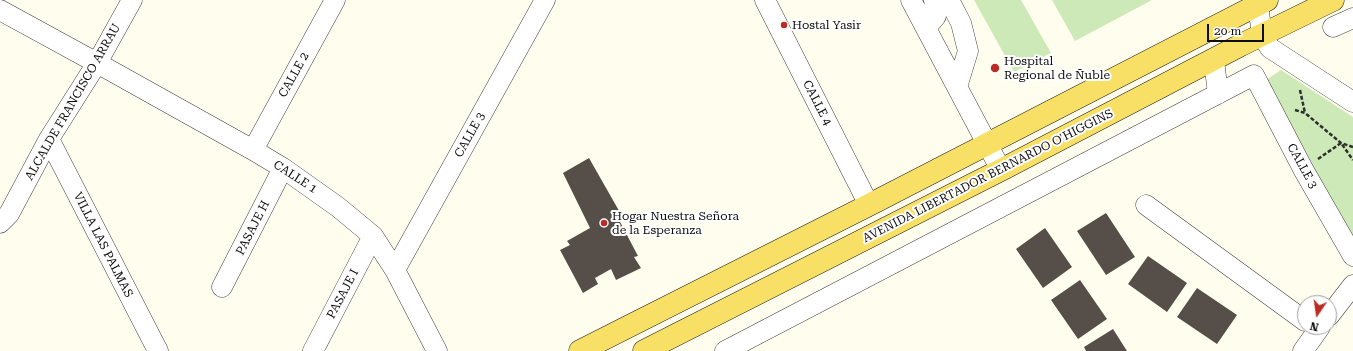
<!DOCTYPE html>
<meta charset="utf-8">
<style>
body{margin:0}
#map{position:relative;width:1353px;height:351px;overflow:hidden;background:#fffded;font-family:"Roboto Serif",serif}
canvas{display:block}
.north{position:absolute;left:1297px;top:295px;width:40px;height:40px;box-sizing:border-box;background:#fff;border:1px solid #9e9e9e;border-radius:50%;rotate:193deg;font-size:11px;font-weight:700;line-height:16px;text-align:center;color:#0d0d0d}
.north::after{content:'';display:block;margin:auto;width:14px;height:18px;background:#bc2c26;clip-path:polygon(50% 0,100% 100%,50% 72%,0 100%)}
.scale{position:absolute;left:1207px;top:24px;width:57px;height:18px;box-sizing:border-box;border:2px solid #0d0d0d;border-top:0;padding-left:5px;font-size:12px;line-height:14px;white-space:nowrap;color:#0d0d0d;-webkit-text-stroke:3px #fff;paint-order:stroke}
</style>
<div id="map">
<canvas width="1353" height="351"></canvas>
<div class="north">N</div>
<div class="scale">20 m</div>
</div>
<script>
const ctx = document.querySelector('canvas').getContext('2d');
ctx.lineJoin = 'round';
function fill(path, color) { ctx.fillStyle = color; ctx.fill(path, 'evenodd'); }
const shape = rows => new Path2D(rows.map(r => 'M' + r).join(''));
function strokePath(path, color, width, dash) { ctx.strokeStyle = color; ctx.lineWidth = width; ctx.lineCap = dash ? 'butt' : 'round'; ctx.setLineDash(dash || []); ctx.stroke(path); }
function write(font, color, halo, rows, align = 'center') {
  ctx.font = font + ' "Roboto Serif",serif'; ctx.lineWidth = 4; ctx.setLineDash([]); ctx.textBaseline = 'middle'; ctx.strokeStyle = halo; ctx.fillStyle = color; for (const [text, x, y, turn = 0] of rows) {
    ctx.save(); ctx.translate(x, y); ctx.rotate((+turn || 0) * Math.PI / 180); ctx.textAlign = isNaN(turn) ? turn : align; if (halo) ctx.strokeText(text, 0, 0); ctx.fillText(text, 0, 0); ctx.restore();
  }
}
fill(shape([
 [974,0,1021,0,1051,53,1014,72],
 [1052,0,1152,0,1075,41],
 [1281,70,1353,117,1353,240,1266,80]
]), '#cde9b7');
fill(shape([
 [589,158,622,216,618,218,638,256,634,257,641,268,616,280,611,269,595,278,598,284,583,293,560,250,570,245,567,241,590,228,563,173],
 [1106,213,1135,257,1106,275,1077,231],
 [1045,228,1072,267,1043,288,1016,249],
 [1148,256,1187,283,1167,312,1128,284],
 [1080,280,1107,319,1078,339,1051,300],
 [1197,288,1237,315,1217,344,1177,317],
 [1113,329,1127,351,1086,351,1084,347]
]), '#564f49');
const minor = shape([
 [765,0,869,205],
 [911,0,1001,170],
 [949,0,961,23,968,51,957,87],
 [1258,5,1262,35,1270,48,1353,102],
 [0,10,97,63,253,150,283,168,338,207,373,236,395,270,437,351],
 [1333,27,1353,18],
 [926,28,936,16,936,7,934,0],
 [1214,60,1218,94],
 [49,139,158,351],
 [253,150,335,0],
 [1146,205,1305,321],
 [0,223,9,214,49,139,97,63,132,0],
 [395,270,545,0],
 [222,287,283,168],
 [1329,316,1353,285],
 [313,351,373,236],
 [725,351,1254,75,1303,169,1353,256],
 [1303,351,1320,327]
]);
const major = shape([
 [580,351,869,205,1267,0],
 [644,351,1001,170,1241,45,1333,0]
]);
strokePath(minor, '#404040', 21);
strokePath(major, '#1e1e1e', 23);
strokePath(shape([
 [1300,90,1305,113],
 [1295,110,1305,113,1341,143,1353,147],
 [1318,159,1341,143,1353,160]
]), '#2f2f2f', 2.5, [4, 2]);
strokePath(minor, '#fff', 20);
strokePath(major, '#f7e065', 22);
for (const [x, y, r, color] of [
 [784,25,4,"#bc2c26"],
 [995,68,5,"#bc2c26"],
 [604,223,4,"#bc2c26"]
]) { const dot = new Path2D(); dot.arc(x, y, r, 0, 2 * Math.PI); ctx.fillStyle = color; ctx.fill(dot); strokePath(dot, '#fff', 1.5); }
write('12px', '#0d0d0d', '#fff', [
 ["Hostal Yasir",792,25],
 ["Hospital",1004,61],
 ["Regional de Ñuble",1004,75],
 ["Hogar Nuestra Señora",612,216],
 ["de la Esperanza",612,230]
], 'left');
write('12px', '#0d0d0d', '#fff', [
 ["CALLE 2",294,75,-61],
 ["ALCALDE FRANCISCO ARRAU",73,102,-60],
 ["CALLE 4",817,103,63],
 ["CALLE 3",470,135,-61],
 ["CALLE 3",1302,166,61],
 ["AVENIDA LIBERTADOR BERNARDO O'HIGGINS",988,176,-27],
 ["CALLE 1",295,177,33],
 ["PASAJE H",253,228,-63],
 ["VILLA LAS PALMAS",103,245,63],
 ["PASAJE I",343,294,-62]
]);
</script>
